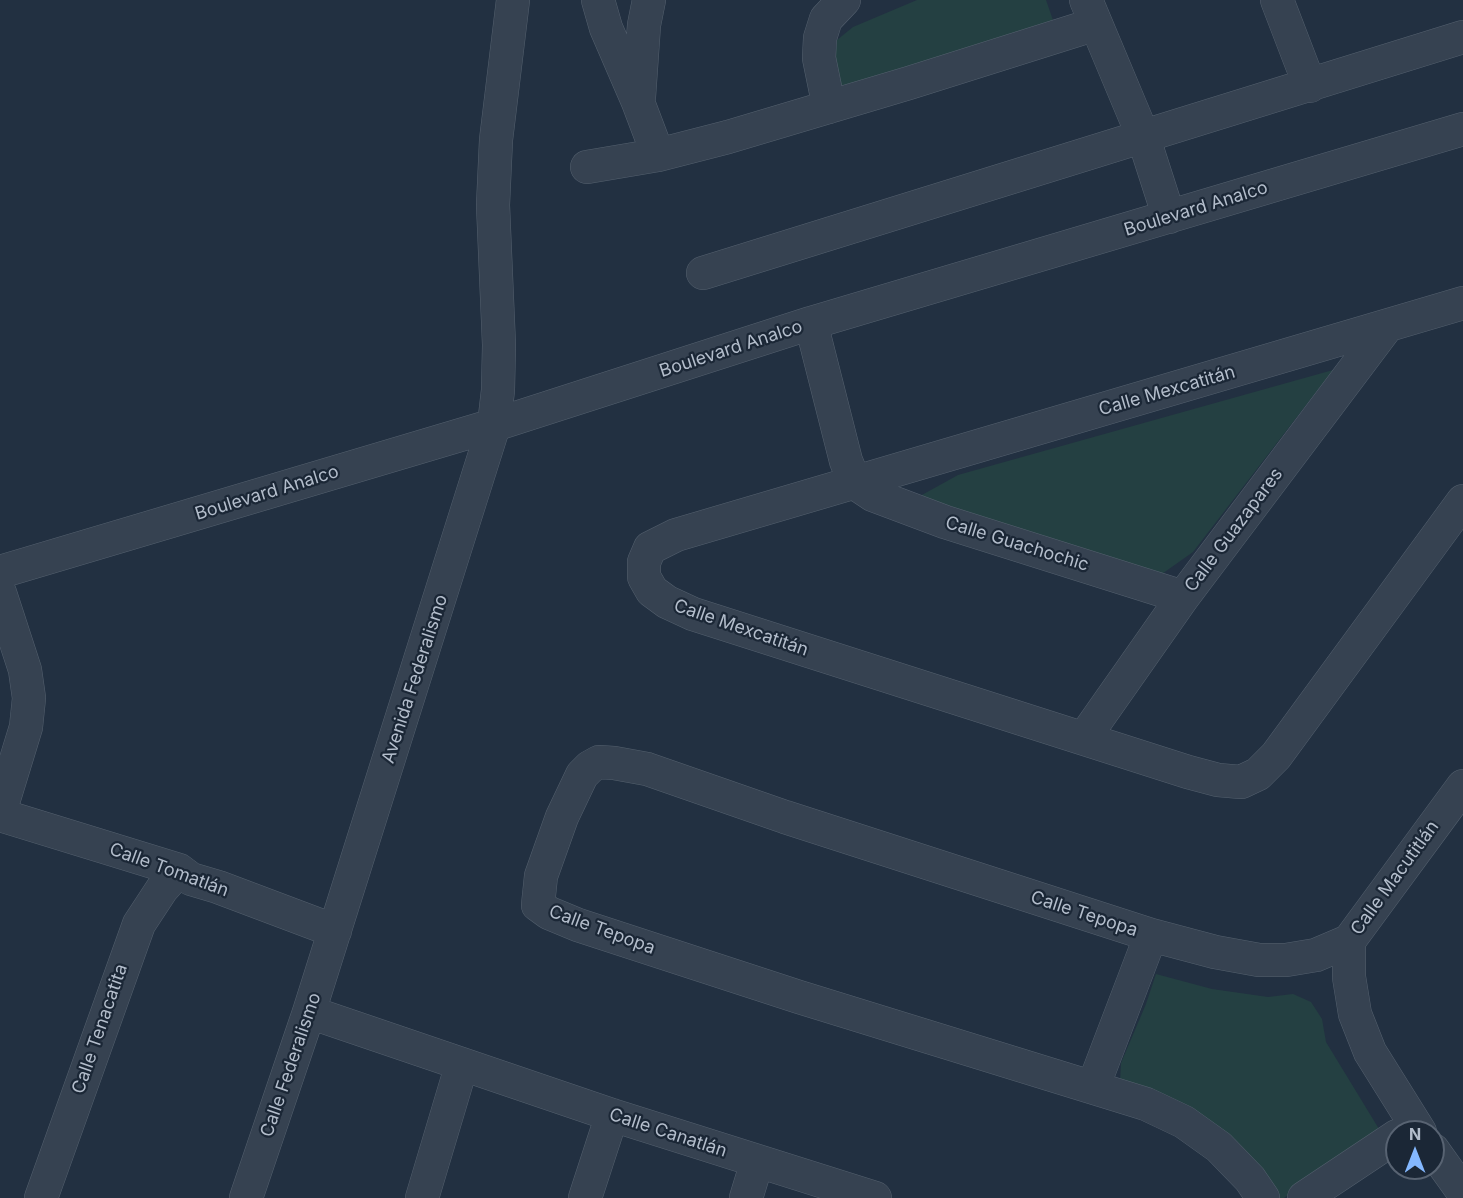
<!DOCTYPE html>
<meta charset="utf-8">
<style>
body{margin:0}
#map{position:relative;width:1463px;height:1198px;overflow:hidden;background:#223041;font-family:Inter,sans-serif}
canvas{display:block}
.north{position:absolute;left:1385px;top:1120px;width:60px;height:60px;box-sizing:border-box;background:#1b2736;border:2px solid #586372;border-radius:50%;rotate:0deg;font-size:16px;font-weight:700;line-height:24px;text-align:center;color:#b3bdcb}
.north::after{content:'';display:block;margin:auto;width:21px;height:27px;background:#84b8ff;clip-path:polygon(50% 0,100% 100%,50% 72%,0 100%)}
</style>
<div id="map">
<canvas width="1463" height="1198"></canvas>
<div class="north">N</div>
</div>
<script>
const ctx = document.querySelector('canvas').getContext('2d');
ctx.lineJoin = 'round';
function fill(path, color) { ctx.fillStyle = color; ctx.fill(path, 'evenodd'); }
const shape = rows => new Path2D(rows.map(r => 'M' + r).join(''));
function strokePath(path, color, width, dash) { ctx.strokeStyle = color; ctx.lineWidth = width; ctx.lineCap = dash ? 'butt' : 'round'; ctx.setLineDash(dash || []); ctx.stroke(path); }
function write(font, color, halo, rows, align = 'center') {
  ctx.font = font + ' Inter,sans-serif'; ctx.lineWidth = 4.5; ctx.setLineDash([]); ctx.textBaseline = 'middle'; ctx.strokeStyle = halo; ctx.fillStyle = color; for (const [text, x, y, turn = 0] of rows) {
    ctx.save(); ctx.translate(x, y); ctx.rotate((+turn || 0) * Math.PI / 180); ctx.textAlign = isNaN(turn) ? turn : align; if (halo) ctx.strokeText(text, 0, 0); ctx.fillText(text, 0, 0); ctx.restore();
  }
}
fill(shape([
 [917,0,1046,0,1054,23,841,91,834,68,837,40,853,27],
 [1333,370,1193,552,1159,576,902,506,958,475],
 [1156,974,1212,989,1268,997,1293,994,1311,1002,1322,1019,1326,1042,1379,1129,1284,1198,1278,1198,1120,1084,1121,1063,1146,1004]
]), '#244042');
const minor = shape([
 [598,0,606,28,638,102,658,155],
 [1086,0,1143,136,1169,217],
 [1277,0,1310,86],
 [639,97,644,25,649,0],
 [829,107,819,58,820,38,826,19,844,0],
 [587,167,658,155,728,137,909,83,1096,24],
 [703,273,1463,37],
 [1463,303,676,535,650,548,644,562,644,577,652,591,667,602,693,614,1188,772,1218,780,1241,782,1258,774,1276,756,1463,501],
 [811,323,846,461,855,483,873,495,945,522,1183,597],
 [0,572,494,425,811,323,1463,129],
 [0,593,25,670,29,698,26,727,0,812],
 [1084,738,1183,597,1387,326],
 [0,815,179,870,191,879,218,887,335,931],
 [1349,941,1349,977,1355,1014,1370,1052,1420,1132],
 [1349,941,1463,786],
 [309,1012,612,1115,875,1198],
 [1093,1087,1151,935],
 [1433,1150,1463,1192],
 [41,1198,139,924,162,889,179,870],
 [246,1198,309,1012,494,425,498,390,499,345,493,205,496,140,513,0],
 [422,1198,462,1064],
 [585,1198,612,1115],
 [746,1198,757,1162],
 [1263,1198,1250,1179,1219,1147,1184,1122,1146,1104,799,997,578,925,549,913,538,905,541,876,562,817,582,775,590,767,599,762,614,763,647,769,785,817,1151,935,1215,952,1259,960,1286,960,1316,955,1349,941],
 [1304,1198,1397,1136]
]);
strokePath(minor, '#54606e', 34);
strokePath(minor, '#364251', 33);
write('18px', '#b3bdcb', '#1b2736', [
 ["Boulevard Analco",1196,209,-17],
 ["Boulevard Analco",731,349,-18],
 ["Calle Mexcatitán",1167,391,-16],
 ["Boulevard Analco",267,493,-17],
 ["Calle Guazapares",1234,530,-53],
 ["Calle Guachochic",1017,544,17],
 ["Calle Mexcatitán",741,628,19],
 ["Avenida Federalismo",415,679,-72],
 ["Calle Tomatlán",169,870,20],
 ["Calle Macutitlán",1395,878,-54],
 ["Calle Tepopa",1084,914,18],
 ["Calle Tepopa",602,930,20],
 ["Calle Tenacatita",100,1029,-71],
 ["Calle Federalismo",291,1065,-71],
 ["Calle Canatlán",668,1133,18]
]);
</script>
